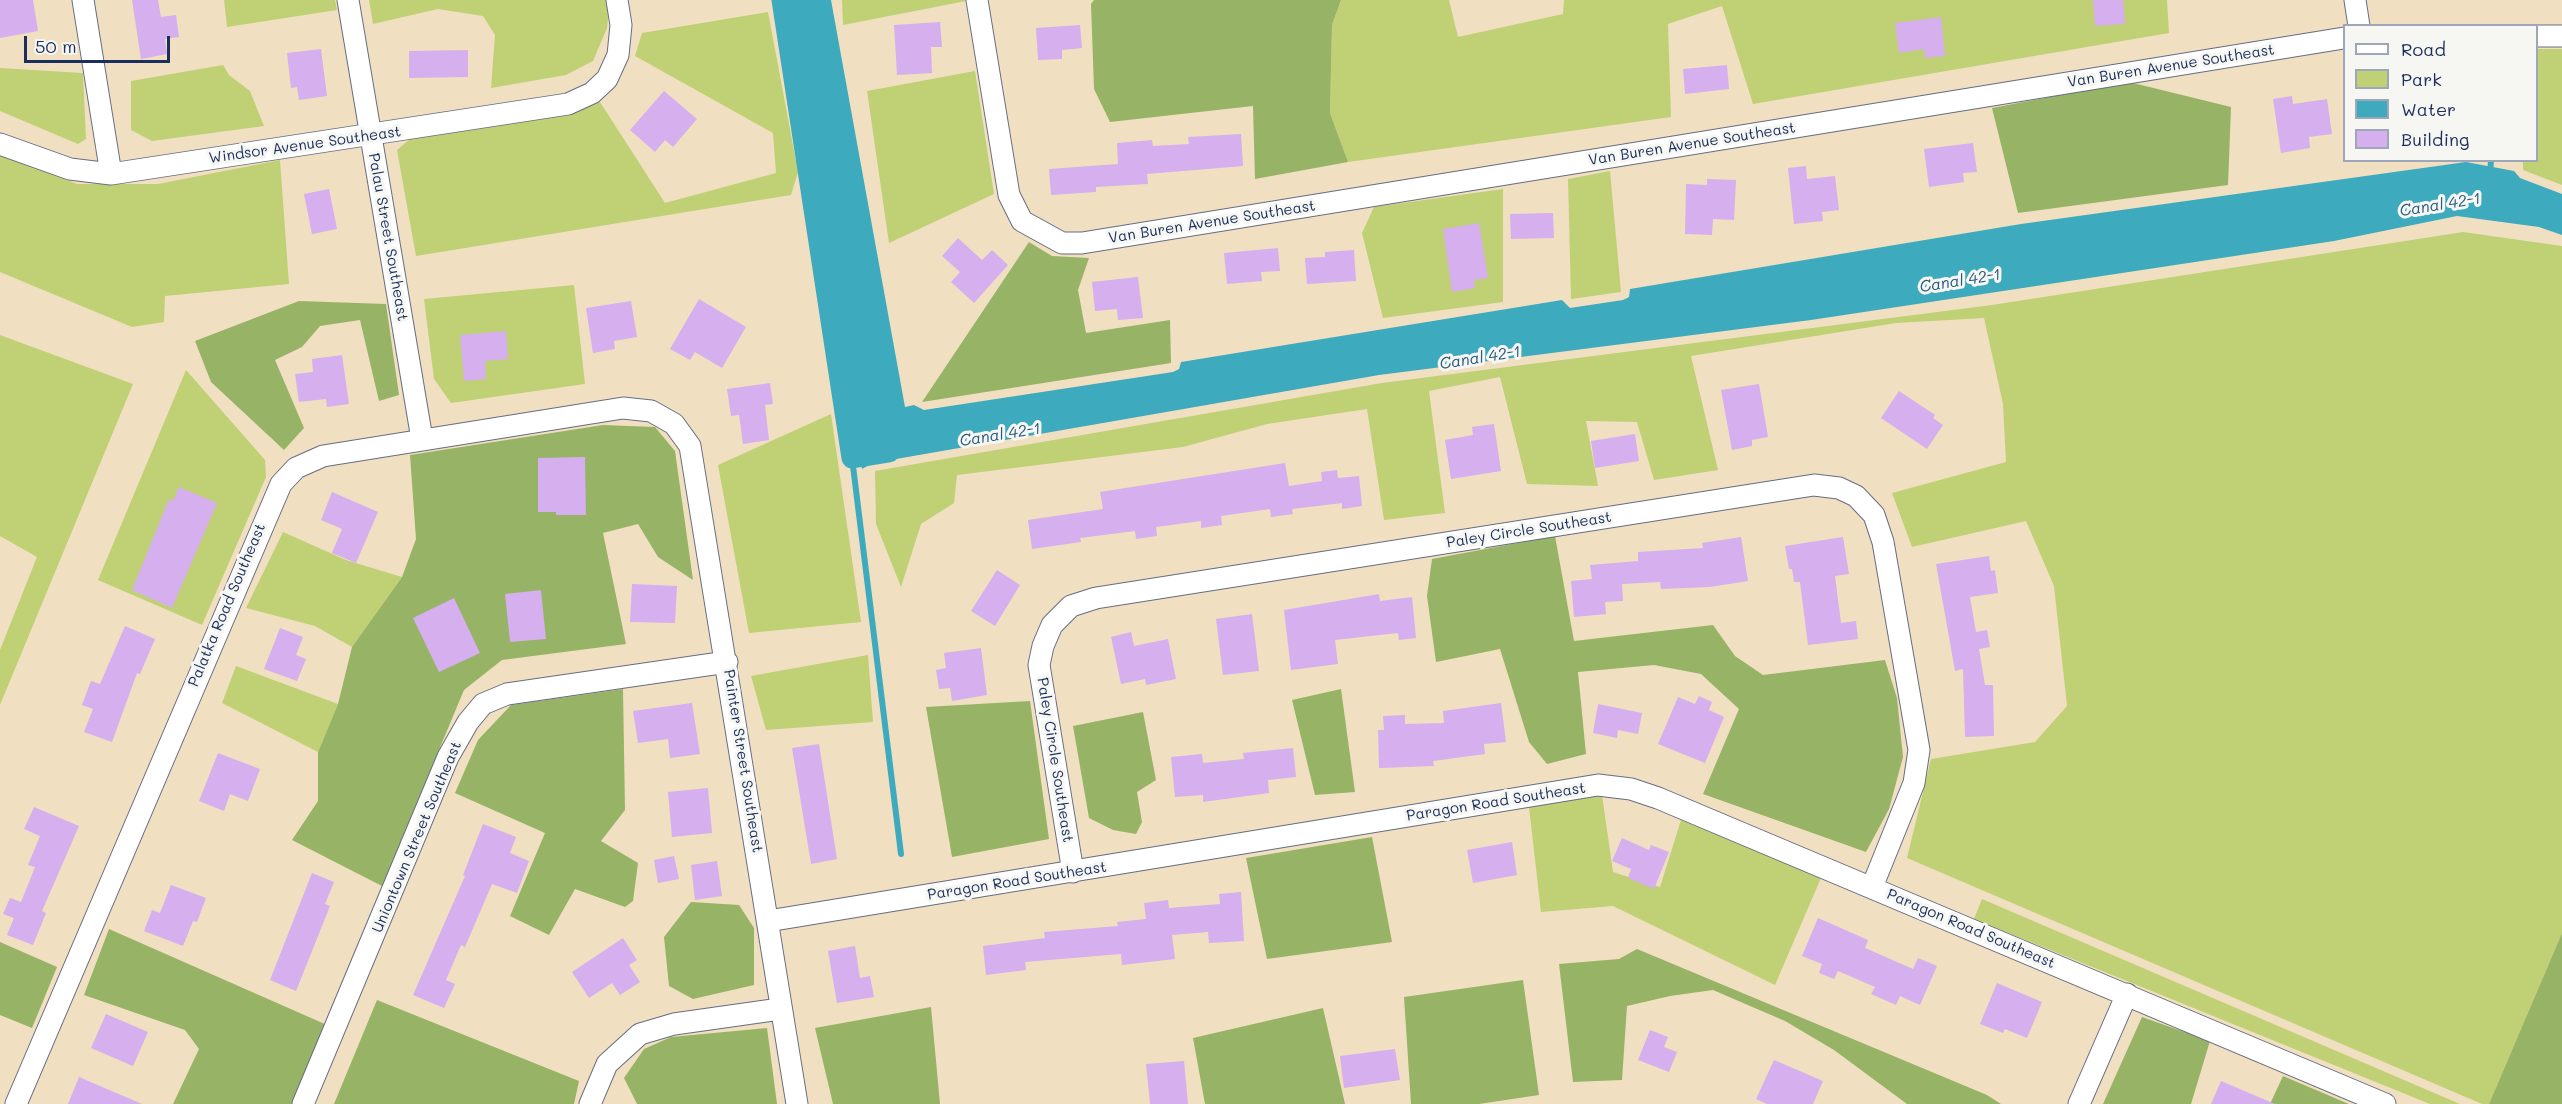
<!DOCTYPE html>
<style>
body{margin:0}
#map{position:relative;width:2562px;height:1104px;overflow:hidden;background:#f1dfc1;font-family:Mali,sans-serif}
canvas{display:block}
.legend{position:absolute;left:2343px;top:24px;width:195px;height:138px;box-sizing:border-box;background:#f6f6f2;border:2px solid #9ea6b7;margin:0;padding:8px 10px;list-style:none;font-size:18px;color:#1b2f5e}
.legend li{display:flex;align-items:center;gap:12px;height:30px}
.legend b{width:30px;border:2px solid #9ea6b7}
.scale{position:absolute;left:24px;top:36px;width:146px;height:27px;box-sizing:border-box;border:3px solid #1b2f5e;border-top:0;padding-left:8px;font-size:18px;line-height:21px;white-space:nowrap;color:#1b2f5e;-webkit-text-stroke:4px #f6f6f2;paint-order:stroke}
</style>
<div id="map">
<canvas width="2562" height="1104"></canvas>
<ul class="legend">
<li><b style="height:8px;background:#fff"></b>Road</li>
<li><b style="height:16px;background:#bfd174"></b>Park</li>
<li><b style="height:16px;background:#3eaabd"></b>Water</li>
<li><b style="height:16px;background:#d5afee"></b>Building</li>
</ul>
<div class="scale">50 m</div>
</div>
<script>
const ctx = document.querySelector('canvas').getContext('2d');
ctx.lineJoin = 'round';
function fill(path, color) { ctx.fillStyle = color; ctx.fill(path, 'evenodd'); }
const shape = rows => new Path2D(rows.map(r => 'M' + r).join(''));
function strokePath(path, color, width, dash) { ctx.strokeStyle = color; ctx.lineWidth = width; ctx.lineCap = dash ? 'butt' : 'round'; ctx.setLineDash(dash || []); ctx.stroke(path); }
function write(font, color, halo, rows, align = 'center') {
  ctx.font = font + ' Mali,sans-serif'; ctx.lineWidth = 6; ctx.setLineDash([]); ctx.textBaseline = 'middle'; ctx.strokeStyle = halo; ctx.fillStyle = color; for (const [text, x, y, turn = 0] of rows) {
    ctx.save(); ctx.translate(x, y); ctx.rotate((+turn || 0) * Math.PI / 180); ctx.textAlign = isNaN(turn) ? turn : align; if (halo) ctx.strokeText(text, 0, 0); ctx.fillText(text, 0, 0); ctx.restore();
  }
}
fill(shape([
 [224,0,335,0,337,10,227,27],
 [369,0,609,0,610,2,607,28,593,61,566,75,491,88,495,35,483,16,438,9,373,24],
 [842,0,965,0,966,1,843,25],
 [1341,0,1449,0,1458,37,1563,14,1564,0,2167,0,2169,33,1753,104,1722,6,1668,24,1671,117,1348,162,1330,113,1332,25],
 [768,12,798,172,791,195,416,256,397,150,410,139,583,108,600,102,665,203,776,173,773,133,635,56,642,33],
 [2537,49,2562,49,2562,185,2523,170,2523,161,2536,160],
 [223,65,229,75,250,91,264,126,152,141,131,130,131,81],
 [0,68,83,73,86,139,78,144,0,111],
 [975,71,994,194,889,243,867,91],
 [0,153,77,184,158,184,280,160,289,284,165,296,164,322,132,327,0,272],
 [1610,171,1621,292,1571,299,1568,179],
 [1503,189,1503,302,1383,318,1362,233,1374,207],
 [2463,232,2562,246,2562,933,2489,1104,2482,1104,1907,858,1931,759,2035,742,2067,706,2054,586,2026,521,1912,547,1892,493,2006,462,2003,404,1984,318,1896,323,1691,356,1718,470,1654,480,1637,422,1586,421,1598,486,1527,484,1500,377,1429,391,1445,513,1384,520,1367,409,1267,424,1183,447,957,475,954,503,921,524,901,587,876,524,875,471,1382,383,1992,305],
 [574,285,585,384,451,403,434,379,424,299],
 [0,335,133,384,0,705,0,650,37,557,0,536],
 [186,370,265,460,266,477,202,625,98,580],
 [831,414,861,622,749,633,718,465],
 [283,532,346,560,402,577,352,647,315,626,246,608],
 [868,655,873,722,766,730,751,676],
 [236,666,338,704,318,752,222,703],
 [1602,795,1613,872,1660,887,1681,820,1821,878,1775,985,1613,906,1541,912,1529,807],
 [1982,899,2460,1104,2430,1104,1974,919]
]), '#bfd174');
fill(shape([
 [1094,0,1341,0,1332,25,1330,113,1348,162,1255,179,1253,106,1110,122,1094,89,1091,4],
 [2129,82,2231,107,2228,185,2018,213,1992,108],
 [1029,242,1052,256,1089,258,1078,290,1086,333,1170,320,1171,363,922,402],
 [299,301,386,304,399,395,379,401,360,320,320,326,302,347,275,360,304,428,284,450,211,382,195,341],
 [603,425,655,427,675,451,693,580,658,557,638,524,603,533,626,644,502,660,464,690,382,886,292,840,318,801,318,752,338,704,352,647,402,577,416,539,410,455],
 [1555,536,1574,641,1713,625,1735,656,1763,675,1885,660,1897,698,1903,757,1889,809,1866,852,1703,794,1739,709,1701,674,1654,665,1578,672,1586,754,1547,764,1529,742,1500,649,1436,662,1427,596,1432,559],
 [623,689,625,810,601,841,638,863,633,901,625,907,575,889,549,935,510,916,545,833,455,793,478,740,511,705],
 [1341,689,1355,792,1315,795,1292,700],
 [1030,701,1049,839,952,857,926,707],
 [1143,712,1156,780,1137,792,1142,822,1136,834,1113,830,1089,818,1073,726],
 [1372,837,1392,942,1267,959,1246,858],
 [691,902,739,905,754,928,754,985,693,999,669,986,664,937],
 [109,929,327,1025,292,1104,173,1104,199,1049,185,1030,84,995],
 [2562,933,2562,1104,2489,1104],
 [0,942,57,967,32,1028,0,1015],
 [1637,949,1987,1095,2001,1104,1907,1104,1834,1050,1785,1021,1713,990,1670,996,1627,1006,1622,1080,1573,1082,1559,964,1619,959],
 [1523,980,1539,1095,1479,1104,1411,1104,1404,997],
 [377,1000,579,1081,574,1104,334,1104],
 [931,1007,940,1104,833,1104,815,1028],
 [1323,1008,1345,1104,1205,1104,1193,1038],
 [2142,1017,2210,1041,2191,1104,2103,1104],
 [767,1028,777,1104,637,1104,624,1078,644,1049,671,1037],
 [2283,1076,2349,1104,2270,1104]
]), '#97b366');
fill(shape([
 [784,0,831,0,905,407,914,405,924,410,1173,372,1179,369,1181,362,1562,300,1570,308,1623,300,1629,297,1630,289,2021,224,2466,162,2514,171,2520,178,2562,194,2562,235,2539,227,2457,216,2334,241,1811,320,1379,375,873,463,862,469]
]), '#3eaabd');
strokePath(shape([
 [2490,175,2491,160],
 [852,458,901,854]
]), '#3eaabd', 6);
strokePath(shape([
 [782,0,852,458,889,452]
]), '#3eaabd', 21);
fill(shape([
 [0,0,33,0,38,31,0,38],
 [132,0,158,0,161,17,176,15,179,37,165,39,167,54,141,59],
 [2093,0,2123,0,2125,24,2095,26],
 [1941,17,1945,56,1925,58,1924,49,1899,53,1895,23],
 [940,22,942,47,931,47,932,73,897,75,894,25],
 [1080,25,1082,48,1062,50,1062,59,1038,60,1036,28],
 [321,49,327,96,299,100,297,87,291,88,287,53],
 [468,50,468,77,409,78,409,51],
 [1727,65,1729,89,1685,94,1683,69],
 [664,91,697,119,673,147,665,140,655,152,630,130],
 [2292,96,2293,104,2327,99,2332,134,2309,137,2310,148,2281,153,2273,99],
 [1241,134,1243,166,1147,174,1148,184,1096,187,1096,192,1051,195,1049,169,1118,164,1117,143,1152,140,1153,146,1189,144,1188,137],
 [1973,143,1977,172,1963,173,1964,182,1929,187,1924,149],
 [1806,166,1807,179,1835,176,1839,210,1822,212,1823,221,1794,224,1788,168],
 [1707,179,1736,180,1734,220,1713,219,1712,235,1685,234,1686,184,1707,185],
 [329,189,337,229,312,234,304,194],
 [1553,213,1554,238,1511,239,1510,214],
 [1479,223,1488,278,1474,280,1475,288,1452,292,1443,229],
 [958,238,982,260,992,250,1008,265,974,303,951,282,960,272,942,256],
 [1278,248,1280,271,1261,272,1262,281,1227,284,1224,253],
 [1354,250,1356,281,1307,284,1305,258,1325,257,1325,252],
 [1138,277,1143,318,1118,320,1117,309,1095,311,1092,282],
 [699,299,746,327,722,368,695,352,690,360,670,349],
 [631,301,637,337,614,341,615,349,593,353,586,308],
 [506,331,508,359,485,361,486,379,464,381,460,335],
 [342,355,349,404,327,407,326,399,299,402,295,374,313,372,312,359],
 [770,383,773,404,765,405,769,440,743,444,739,415,731,416,727,389],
 [1759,384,1768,437,1752,440,1752,446,1732,450,1721,390],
 [1899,391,1935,415,1933,418,1943,425,1927,449,1881,418],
 [1494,424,1501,471,1451,479,1445,440,1473,435,1472,427],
 [1635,434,1639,461,1595,468,1591,441],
 [585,457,586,515,556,515,556,512,538,512,538,458],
 [1285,463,1289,486,1322,481,1321,472,1337,470,1338,478,1359,476,1362,506,1342,509,1342,503,1292,509,1293,514,1271,517,1270,509,1221,516,1222,525,1201,528,1201,521,1156,527,1157,536,1136,539,1135,531,1080,538,1081,542,1032,549,1028,520,1103,509,1100,492],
 [179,487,217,503,172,608,132,590,169,499,173,501],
 [332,492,378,512,356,563,332,553,342,529,321,520],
 [1741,537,1748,581,1710,587,1661,589,1660,582,1622,584,1623,601,1605,602,1606,614,1574,617,1571,581,1592,579,1590,565,1638,561,1638,552,1703,548,1702,543],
 [1843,537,1849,574,1835,576,1841,623,1856,621,1858,639,1808,645,1800,582,1794,582,1792,569,1789,569,1785,546],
 [1989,556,1991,571,1995,570,1998,593,1970,597,1976,632,1987,630,1990,647,1979,649,1985,685,1993,685,1994,736,1965,737,1963,669,1955,671,1936,564],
 [997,570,1020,585,995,626,971,611],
 [632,584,677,586,675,623,630,622],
 [541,590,546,639,510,642,505,594],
 [1379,594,1380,601,1412,597,1416,638,1399,640,1398,633,1335,640,1338,664,1291,670,1284,610],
 [454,598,480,653,439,672,413,618],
 [1252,614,1259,671,1223,675,1216,619],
 [125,626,155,639,140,674,137,673,112,742,84,732,93,709,82,705,91,681,100,684],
 [280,628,303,637,296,655,306,659,297,681,264,669],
 [1131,632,1134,646,1168,639,1176,679,1146,685,1145,679,1121,684,1111,637],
 [981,648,987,695,952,701,950,688,939,689,936,670,946,668,944,653],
 [1699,696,1712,702,1709,710,1724,717,1705,763,1658,744,1678,697,1695,704],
 [692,703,700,754,670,758,668,739,638,743,633,711],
 [1501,703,1506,742,1484,744,1485,754,1433,761,1434,766,1379,768,1378,730,1384,730,1383,716,1405,715,1405,724,1444,723,1443,711],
 [1598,704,1642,713,1638,734,1618,730,1617,738,1593,733],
 [819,744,837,859,811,864,792,748],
 [1293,748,1296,777,1268,780,1269,793,1203,802,1203,795,1175,797,1171,757,1202,754,1203,763,1244,759,1243,753],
 [218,753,260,769,248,801,230,794,224,811,199,801],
 [708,788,712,833,672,837,668,792],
 [34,807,79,826,42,911,46,913,33,945,7,935,14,918,3,914,10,898,21,902,35,867,28,865,40,836,24,829],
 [483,824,516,837,510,853,529,861,517,893,492,884,465,947,461,945,446,980,455,984,444,1008,413,995,465,876,463,875],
 [1622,838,1649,850,1651,845,1669,852,1654,889,1628,878,1631,869,1612,861],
 [1512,842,1517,875,1473,883,1467,850],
 [674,856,679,879,658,883,654,860],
 [717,861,722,896,695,900,691,865],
 [312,873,334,882,325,904,330,906,296,991,270,980],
 [171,885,206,898,197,922,193,921,183,946,144,931,152,910,160,913],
 [1241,892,1244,941,1209,943,1208,932,1172,935,1175,959,1122,965,1121,954,1025,962,1026,970,986,975,983,946,1045,938,1044,932,1118,926,1117,922,1146,919,1144,903,1168,900,1169,908,1220,904,1219,894],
 [1818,918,1868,940,1865,948,1913,969,1918,958,1937,966,1920,1005,1900,996,1896,1005,1871,994,1875,987,1838,971,1834,979,1819,973,1822,964,1802,956],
 [623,938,637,960,629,965,640,982,620,995,612,983,589,998,572,972],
 [855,946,860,978,870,976,874,997,837,1003,828,951],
 [1997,983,2042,1002,2027,1038,2005,1029,2003,1033,1980,1024],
 [106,1014,148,1032,133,1066,91,1048],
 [1650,1030,1668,1037,1664,1047,1677,1052,1669,1072,1638,1060],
 [1395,1049,1400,1080,1344,1088,1340,1056],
 [1774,1060,1823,1081,1813,1104,1767,1104,1756,1099],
 [1184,1061,1188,1104,1150,1104,1146,1064],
 [79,1077,142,1104,68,1104],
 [2221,1081,2275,1104,2211,1104]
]), '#d5afee');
const minor = shape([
 [83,0,111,174],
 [348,0,422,439],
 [977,0,1009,195,1022,221,1062,243,1082,243,2344,38],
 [2355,0,2359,26],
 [2536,36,2562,36],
 [0,144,70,169,111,174,568,104,592,93,607,79,618,55,621,25,617,0],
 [1073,872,1039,665,1043,646,1052,625,1071,606,1096,598,1814,485,1839,488,1856,496,1874,515,1883,542,1919,750,1914,783,1872,887],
 [768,921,1598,785,1631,789,1658,798,2385,1104],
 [16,1104,281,484,296,468,323,456,623,408,651,411,674,424,690,446,797,1104],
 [303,1104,448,757,468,722,483,704,507,694,727,662],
 [590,1104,607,1064,640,1034,674,1024,780,1009],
 [2079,1104,2127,994]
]);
strokePath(minor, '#666d81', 23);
strokePath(minor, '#fff', 21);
write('15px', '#1b2f5e', '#f6f6f2', [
 ["Van Buren Avenue Southeast",2171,66,-9],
 ["Van Buren Avenue Southeast",1692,144,-9],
 ["Windsor Avenue Southeast",305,145,-8],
 ["Van Buren Avenue Southeast",1212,222,-9],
 ["Palau Street Southeast",388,237,80],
 ["Paley Circle Southeast",1529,530,-9],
 ["Palatka Road Southeast",227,605,-67],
 ["Paley Circle Southeast",1055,760,81],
 ["Painter Street Southeast",743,761,81],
 ["Paragon Road Southeast",1496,802,-9],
 ["Uniontown Street Southeast",417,837,-67],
 ["Paragon Road Southeast",1017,881,-9],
 ["Paragon Road Southeast",1971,929,23]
]);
write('italic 16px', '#275a7f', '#f6f6f2', [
 ["Canal 42-1",2440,205,-9],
 ["Canal 42-1",1960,281,-9],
 ["Canal 42-1",1480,358,-9],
 ["Canal 42-1",1000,435,-9]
]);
</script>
